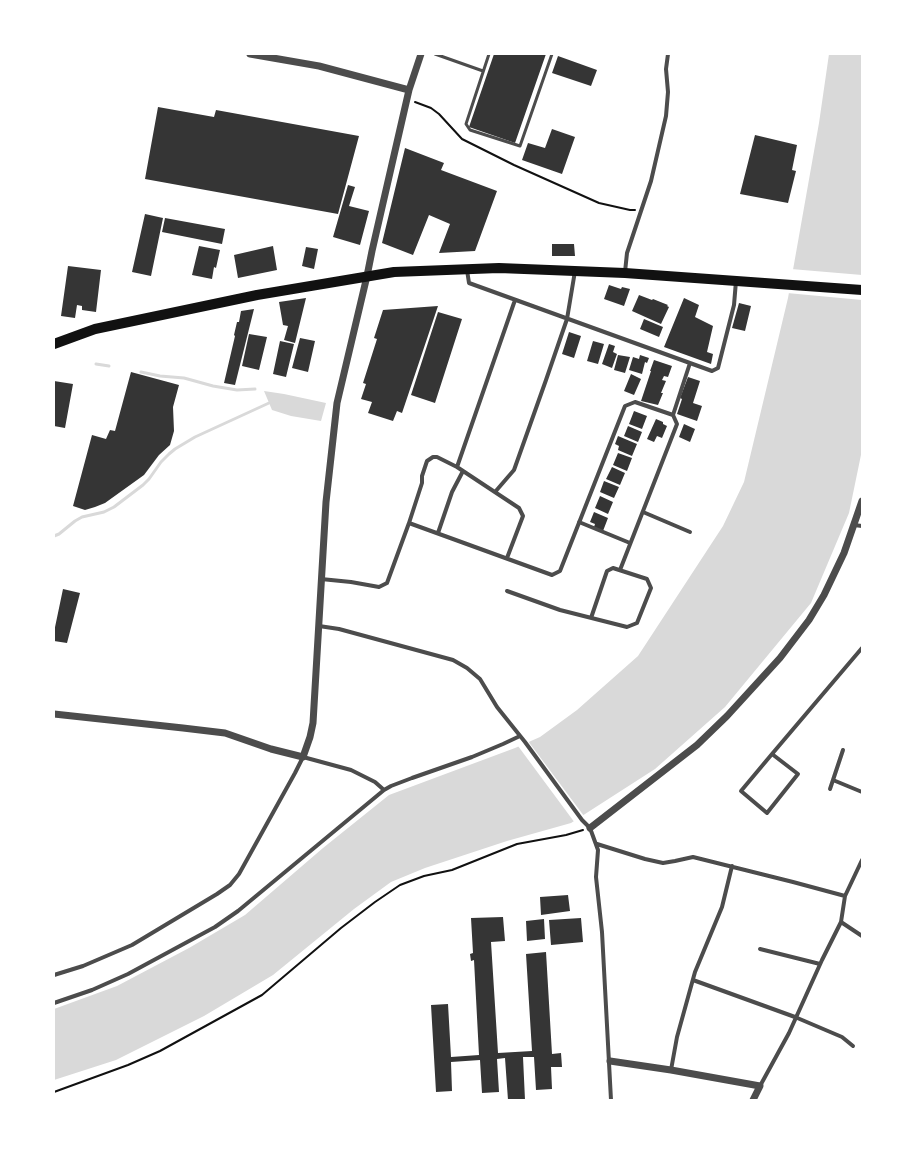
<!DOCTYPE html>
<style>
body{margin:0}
#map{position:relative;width:916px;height:1154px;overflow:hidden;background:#fff;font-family:"Varela Round",sans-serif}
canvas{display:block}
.frame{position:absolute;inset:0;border:55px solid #fff;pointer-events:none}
</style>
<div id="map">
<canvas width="916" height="1154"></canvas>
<div class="frame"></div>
</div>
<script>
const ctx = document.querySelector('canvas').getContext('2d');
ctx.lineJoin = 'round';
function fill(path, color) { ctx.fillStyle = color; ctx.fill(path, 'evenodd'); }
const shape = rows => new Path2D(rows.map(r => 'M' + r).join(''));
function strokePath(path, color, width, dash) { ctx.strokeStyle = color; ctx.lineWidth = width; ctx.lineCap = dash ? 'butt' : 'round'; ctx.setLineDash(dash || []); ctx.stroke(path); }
fill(shape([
 [829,54,862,54,862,450,849,513,811,603,725,707,655,769,571,823,507,841,425,868,391,882,354,909,273,975,204,1016,116,1060,54,1080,54,1009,117,986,189,948,245,915,323,848,389,795,515,748,540,737,577,710,638,656,723,526,744,482,788,298,819,123],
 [264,391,284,394,326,403,321,421,291,416,272,410]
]), '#d9d9d9');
fill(shape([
 [791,269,862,275,862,300,787,293],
 [528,741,584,816,575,823,518,746]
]), '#fff');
strokePath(shape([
 [96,364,109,366],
 [141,372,160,376,184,378,213,386,237,390,255,389],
 [54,536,59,534,75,521,82,517,104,512,114,507,143,485,149,479,161,462,169,454,175,449,195,437,269,403]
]), '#d9d9d9', 3);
fill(shape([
 [494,54,546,54,515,143,469,127],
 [558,56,597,70,591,86,552,73],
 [158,107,214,117,216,110,359,136,338,214,145,179],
 [552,129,575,137,562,174,522,160,528,143,545,148],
 [755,135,797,145,792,170,796,171,788,203,740,194],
 [405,148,444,163,441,170,497,191,475,251,439,253,450,224,429,215,413,255,382,243],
 [348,185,355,187,349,206,369,211,360,245,333,237],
 [145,214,163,218,151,276,132,272],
 [165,218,225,229,222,244,162,232],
 [552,244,574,244,575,256,552,256],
 [199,246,220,250,216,268,214,267,212,279,192,275],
 [273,246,277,270,238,278,234,255],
 [306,247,318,249,314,269,302,266],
 [68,266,101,270,96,312,82,310,82,306,77,305,75,318,61,316],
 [609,285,621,289,622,287,630,289,624,306,604,299],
 [639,295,652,300,653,299,668,305,667,306,669,307,661,324,632,311],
 [306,298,295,343,284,340,288,326,283,325,279,302],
 [684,298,699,305,695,317,713,326,707,352,713,354,711,364,664,347],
 [739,303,751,306,745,331,732,328],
 [438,306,402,413,397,411,393,421,368,413,372,402,361,399,366,384,363,383,377,339,374,338,383,310],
 [254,309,235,385,224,383,235,336,234,335,237,322,239,322,241,311],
 [438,312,462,319,435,403,411,395],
 [644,319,663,327,659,337,640,329],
 [569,332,581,336,574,358,562,354],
 [249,334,267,337,259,370,242,366],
 [300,338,315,341,308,372,292,368],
 [280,341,294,344,286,377,273,374],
 [593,341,604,344,598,364,587,361],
 [609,344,615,346,613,352,617,354,612,368,602,364],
 [618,355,630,357,625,373,614,370],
 [640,355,649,358,647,363,645,362,642,374,629,370,633,357,639,359],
 [654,360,672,366,668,377,664,376,662,380,666,381,661,393,663,393,658,405,641,401,651,371,650,371],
 [131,372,179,385,173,407,174,431,170,445,159,455,144,475,105,503,95,507,85,510,73,506,92,435,106,439,110,430,115,431],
 [631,374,641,379,634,395,624,391],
 [688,377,700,381,693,403,702,406,697,421,677,414,682,399,680,398],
 [54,381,73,384,65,428,54,426],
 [634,411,647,416,642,429,629,424],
 [656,419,663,422,663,424,667,426,662,438,657,436,654,442,647,439],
 [684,424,695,429,690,442,679,437],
 [628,426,642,432,638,442,624,436],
 [618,436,637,444,632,456,618,450,619,446,615,444],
 [618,453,632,458,627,471,613,465],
 [612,467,625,473,620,485,606,479],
 [604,481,619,487,614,498,600,492],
 [600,496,613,502,608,514,595,508],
 [594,512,608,518,603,531,594,527,595,524,590,522],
 [63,589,80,593,67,643,54,641,54,632],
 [568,895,570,911,541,915,540,897],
 [503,917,505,941,491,942,498,1053,532,1051,526,954,546,952,552,1054,561,1053,562,1067,551,1067,552,1089,536,1090,534,1057,523,1057,525,1100,508,1100,505,1058,497,1059,499,1092,482,1093,480,1060,451,1062,452,1091,436,1092,431,1005,448,1004,451,1057,479,1055,474,960,471,961,470,954,473,953,471,918],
 [581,918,583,942,551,945,549,920],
 [544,919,545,939,527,941,526,921]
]), '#353535');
strokePath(shape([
 [415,102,431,108,439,114,462,139,514,165,599,203,630,210,635,210],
 [54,1092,128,1065,160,1051,262,995,341,928,375,902,400,885,424,876,452,870,517,844,566,835,583,830]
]), '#111', 2);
strokePath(shape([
 [435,54,483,71],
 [489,54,466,124,470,130,520,146,552,54]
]), '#4c4c4c', 3);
strokePath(shape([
 [467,270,469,283,712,371,718,368,734,305,736,281],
 [625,272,627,253,651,181,666,116,668,92,666,69,668,54],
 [457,467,515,300],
 [495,492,514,470,546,380,567,319,575,271],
 [643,512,690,532],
 [579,522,630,543],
 [409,523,552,575,560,571,625,406,635,402,673,415],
 [854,525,862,526],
 [438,533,452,492,463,471],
 [620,570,677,424,673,415,690,363],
 [321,579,351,582,379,587,387,583,409,523,422,483,422,476,427,461,433,457,437,457,457,467,519,508,523,516,507,558],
 [507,591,560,610,627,627,637,623,651,588,647,579,613,568,607,571,591,618],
 [319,626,339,629,453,660,467,668,480,679,497,707,525,742,582,820,590,828,598,850,596,877,602,932,611,1100],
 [772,754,798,774,767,813,741,791,772,754,862,648],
 [833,780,862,792],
 [830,789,843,750],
 [597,844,645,859,663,863,675,861,693,857,793,882,845,896],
 [841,922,862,936],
 [760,949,820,964],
 [54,975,83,966,132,945,217,894,230,885,239,874,295,773,303,757,351,770,375,782,384,790],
 [693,980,795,1017,842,1037,853,1046],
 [54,1003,92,990,128,974,215,927,238,911,384,790,391,786,412,778,472,757,503,744,520,736],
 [671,1070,677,1037,695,972,722,907,732,866],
 [760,1086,789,1033,822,960,841,922,845,896,862,860]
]), '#4c4c4c', 4);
strokePath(shape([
 [250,54,319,66,409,90],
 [54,714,183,728,225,733,271,749,303,757,310,737,313,723,326,502,337,403,367,276,372,251,409,90,421,54],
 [590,828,697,745,727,716,780,658,809,620,824,595,844,553,862,501],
 [610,1061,671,1070,760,1086,753,1100]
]), '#4c4c4c', 7);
strokePath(shape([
 [54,344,95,329,257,295,394,272,499,268,625,273,862,290]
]), '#111', 10);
</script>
